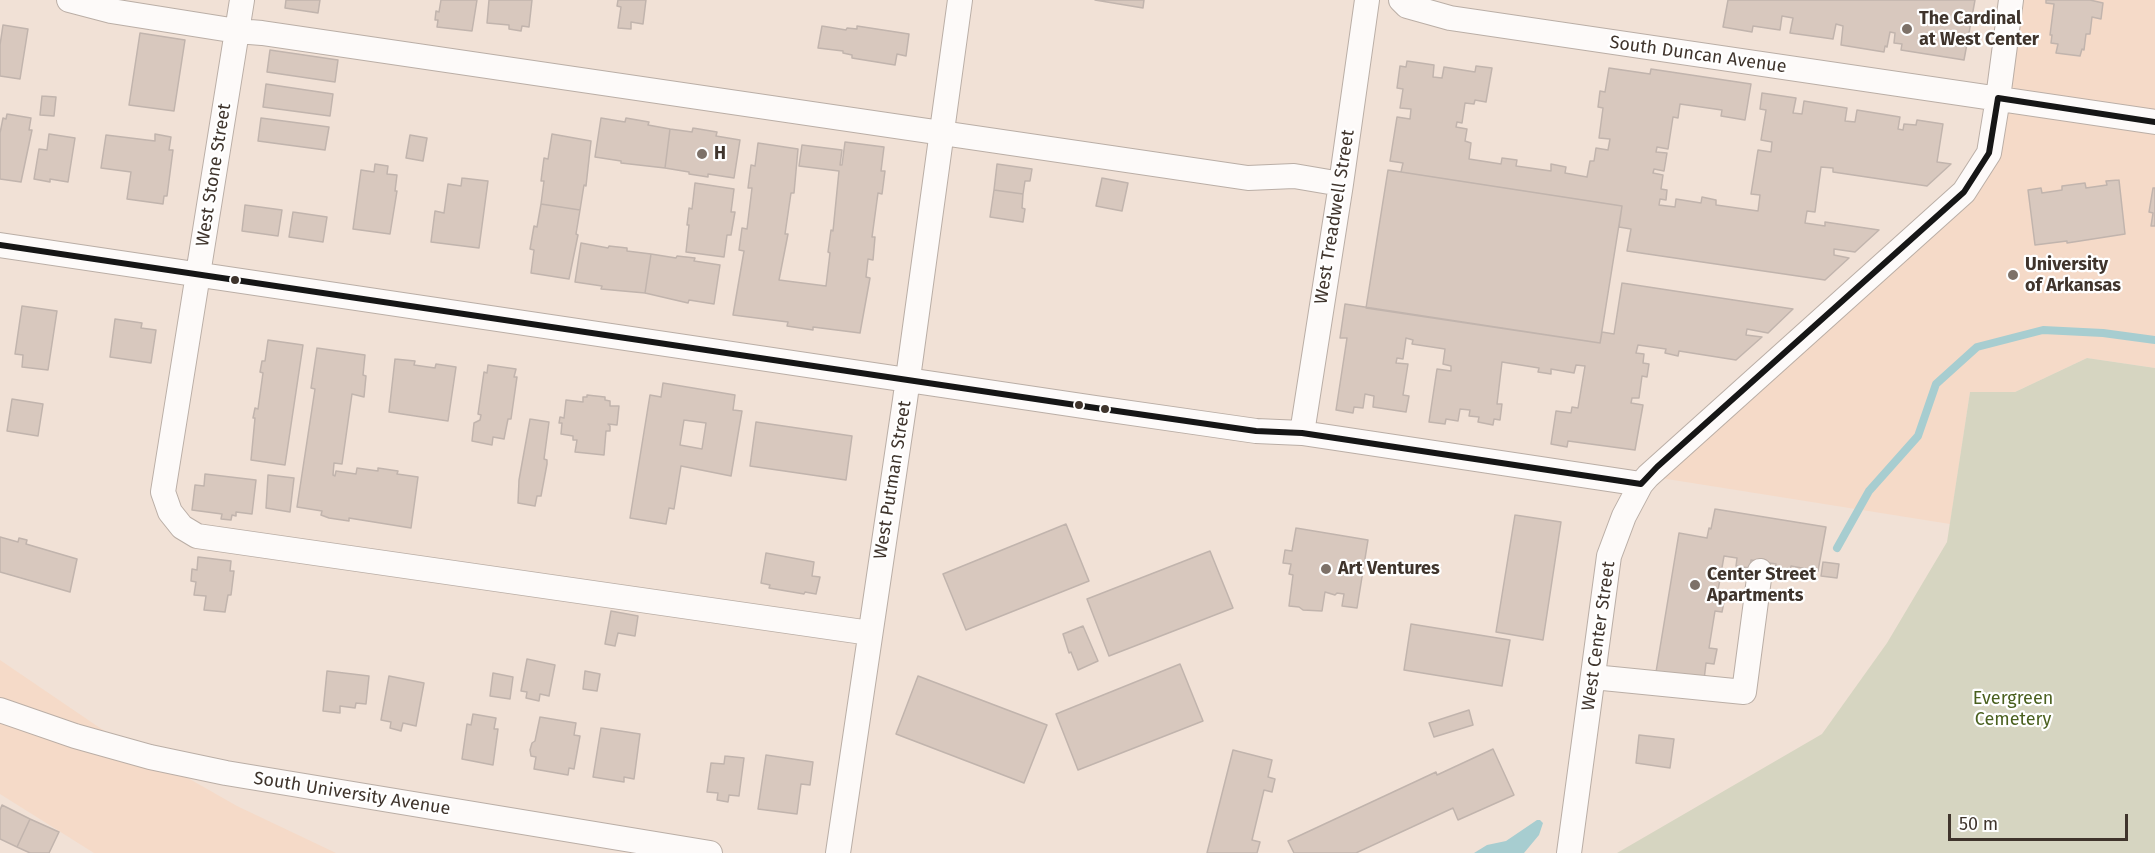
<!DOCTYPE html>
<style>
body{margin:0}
#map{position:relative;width:2155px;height:853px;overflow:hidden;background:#f1e1d6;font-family:"Fira Sans",sans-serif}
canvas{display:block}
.scale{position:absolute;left:1948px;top:814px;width:180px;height:27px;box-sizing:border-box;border:3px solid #3f342c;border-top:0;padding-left:8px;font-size:18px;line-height:21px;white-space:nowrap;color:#3f342c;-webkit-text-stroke:4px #fff;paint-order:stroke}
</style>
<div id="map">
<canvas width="2155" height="853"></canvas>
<div class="scale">50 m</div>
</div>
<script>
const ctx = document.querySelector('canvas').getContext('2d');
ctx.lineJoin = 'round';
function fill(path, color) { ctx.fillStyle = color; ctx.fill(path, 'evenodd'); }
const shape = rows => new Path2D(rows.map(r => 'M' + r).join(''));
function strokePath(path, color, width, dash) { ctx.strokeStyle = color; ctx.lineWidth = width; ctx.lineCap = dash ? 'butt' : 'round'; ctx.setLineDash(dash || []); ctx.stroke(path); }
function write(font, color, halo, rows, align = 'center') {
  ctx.font = font + ' "Fira Sans",sans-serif'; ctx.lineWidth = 4.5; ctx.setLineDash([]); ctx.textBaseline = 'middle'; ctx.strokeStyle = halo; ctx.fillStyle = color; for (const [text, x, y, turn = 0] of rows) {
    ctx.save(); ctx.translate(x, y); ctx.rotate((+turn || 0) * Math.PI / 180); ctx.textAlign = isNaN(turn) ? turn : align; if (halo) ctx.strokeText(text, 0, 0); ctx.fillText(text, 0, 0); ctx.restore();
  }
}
fill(shape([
 [2011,0,2155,0,2155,368,2087,358,2015,392,1970,392,1950,524,1648,476,1989,153],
 [0,660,100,728,237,806,336,853,94,853,0,794]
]), '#f5dac8');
fill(shape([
 [2087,358,2155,368,2155,853,1617,853,1822,734,1887,643,1947,542,1970,392,2015,392]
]), '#d6d5c1');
fill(shape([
 [1537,820,1540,820,1543,823,1539,835,1524,853,1474,853,1487,845,1506,841]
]), '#a7cdd0');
strokePath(shape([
 [1837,548,1869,491,1918,436,1936,384,1977,347,2043,330,2103,333,2155,340]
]), '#a7cdd0', 8);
const building = shape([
 [286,0,320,0,318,13,285,8,286,0],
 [441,0,477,0,472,31,437,27,438,20,435,20,436,11,439,12,441,0],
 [489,0,532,0,529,27,522,26,521,31,509,29,509,25,487,23,489,0],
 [618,0,646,0,643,24,631,22,631,29,618,28,621,7,617,6,618,0],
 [1095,0,1144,0,1143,8,1095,0],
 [1728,0,1975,0,1964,60,1901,50,1902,44,1894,43,1895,33,1890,32,1887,47,1885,46,1884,52,1841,45,1843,26,1836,24,1833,39,1790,33,1793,18,1782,16,1780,30,1753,26,1752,32,1723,27,1728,0],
 [2046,0,2090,0,2103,3,2101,19,2092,17,2090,34,2086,34,2084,50,2082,49,2080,56,2056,53,2058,44,2051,43,2052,35,2050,35,2054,4,2046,3,2046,0],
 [3,25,28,29,20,79,0,76,0,45,3,25],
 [822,26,846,30,847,28,857,29,857,26,909,34,906,56,897,54,895,65,852,58,852,55,843,53,843,51,818,48,822,26],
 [140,33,185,40,174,111,129,105,140,33],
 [270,50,338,60,335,82,267,72,270,50],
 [1407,61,1434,65,1433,77,1442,78,1444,67,1475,72,1476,66,1492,68,1486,102,1475,100,1474,104,1465,103,1462,123,1457,122,1456,127,1467,129,1465,141,1471,143,1469,159,1501,164,1502,158,1517,160,1516,166,1551,171,1551,164,1566,167,1565,173,1587,177,1590,161,1594,161,1596,148,1608,150,1610,139,1599,138,1603,108,1598,107,1600,91,1605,92,1609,68,1650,74,1651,69,1751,84,1745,120,1721,116,1722,110,1680,104,1678,118,1673,117,1668,149,1657,147,1656,152,1667,153,1664,171,1654,169,1653,173,1663,175,1661,189,1667,190,1666,200,1660,199,1659,205,1675,207,1676,199,1701,203,1702,197,1716,200,1716,205,1758,211,1760,195,1751,194,1758,150,1771,152,1772,142,1761,140,1766,110,1760,109,1762,93,1796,98,1793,113,1802,114,1804,101,1847,108,1845,121,1855,122,1857,110,1900,117,1898,129,1903,130,1904,124,1916,125,1917,120,1943,124,1937,162,1951,164,1927,186,1833,172,1833,168,1821,167,1815,212,1807,211,1805,223,1825,226,1825,222,1879,230,1855,252,1834,249,1834,255,1849,258,1825,280,1627,251,1631,229,1619,227,1622,206,1401,172,1403,163,1390,161,1397,117,1410,119,1411,109,1400,108,1403,89,1397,88,1400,66,1406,67,1407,61],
 [266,84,333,94,330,116,263,107,266,84],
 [42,96,56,97,54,116,40,115,42,96],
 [7,114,31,118,29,130,32,130,21,182,0,179,0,133,3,118,6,119,7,114],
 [261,118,329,127,325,150,258,141,261,118],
 [601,118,625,122,626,118,649,122,648,125,670,129,665,168,621,163,621,161,595,157,601,118],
 [693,128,717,132,716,136,740,140,734,178,708,174,708,177,689,174,689,172,665,168,670,129,692,132,693,128],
 [49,134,75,138,68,182,50,179,50,182,34,179,39,149,47,150,49,134],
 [155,134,171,137,169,150,173,150,167,196,164,196,163,204,127,199,131,172,101,168,106,135,155,141,155,134],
 [552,134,591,141,586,186,584,185,580,210,541,204,544,181,541,181,544,158,548,159,552,134],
 [410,135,427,138,423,161,406,158,410,135],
 [845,142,884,147,881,171,885,171,882,194,878,193,872,237,875,237,873,260,868,259,866,277,870,278,860,333,813,327,813,330,787,326,788,322,733,315,744,251,739,250,742,228,747,229,752,188,748,188,751,165,755,166,758,143,798,149,794,193,791,193,785,234,788,234,779,280,826,286,830,253,828,252,831,230,833,231,839,171,799,166,802,145,842,150,840,165,842,165,845,142],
 [375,164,388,166,387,174,397,175,395,191,397,191,390,234,353,229,361,170,374,172,375,164],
 [997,164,1032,169,1030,181,1025,181,1023,194,994,190,997,164],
 [1388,170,1622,206,1600,343,1366,308,1388,170],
 [462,178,488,181,479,248,431,242,435,211,444,213,448,184,461,186,462,178],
 [1102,178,1128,183,1122,211,1096,206,1102,178],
 [2119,180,2125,234,2067,243,2067,241,2035,245,2028,190,2041,188,2042,193,2062,190,2062,186,2085,183,2086,188,2107,185,2106,181,2119,180],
 [695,183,734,189,731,212,735,212,731,235,727,235,724,257,686,252,689,225,687,225,689,208,692,209,695,183],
 [2153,188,2155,188,2155,226,2151,226,2153,213,2149,212,2153,188],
 [994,190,1023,194,1022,208,1025,209,1023,222,990,217,994,190],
 [541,204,580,210,576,234,578,235,569,279,531,273,534,250,530,249,534,226,537,227,541,204],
 [245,205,282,210,278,236,242,231,245,205],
 [293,212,327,217,323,242,289,237,293,212],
 [581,243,608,248,609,246,627,248,627,251,651,254,645,293,601,289,602,286,575,282,581,243],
 [651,254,676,258,677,256,695,258,694,261,720,265,714,304,689,300,688,303,645,293,651,254],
 [1622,283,1793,309,1768,333,1747,329,1746,335,1762,337,1736,360,1679,351,1678,356,1665,353,1666,349,1638,345,1636,353,1644,354,1643,363,1649,364,1647,377,1642,376,1639,398,1632,398,1631,403,1643,405,1635,450,1568,441,1567,447,1551,444,1556,411,1571,413,1572,407,1578,408,1585,366,1576,365,1574,373,1551,369,1551,374,1538,372,1539,368,1502,362,1497,404,1502,404,1500,420,1494,419,1493,425,1478,422,1479,417,1469,416,1470,410,1460,409,1458,421,1446,419,1445,424,1429,422,1437,369,1451,371,1451,366,1443,364,1445,349,1412,344,1413,340,1406,338,1403,359,1397,358,1396,363,1408,364,1403,395,1409,396,1406,412,1373,407,1374,396,1365,394,1363,408,1354,407,1353,413,1336,410,1347,338,1340,338,1345,304,1600,343,1602,332,1614,334,1622,283],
 [22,306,57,311,48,370,22,367,23,355,15,354,22,306],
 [115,319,142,323,141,328,156,330,151,363,110,357,115,319],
 [268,340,303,345,285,465,251,460,255,418,253,418,255,408,258,409,263,373,260,372,262,361,265,361,268,340],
 [317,348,365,355,363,375,366,376,364,397,352,394,342,464,334,463,333,475,335,476,336,471,356,474,357,468,378,471,378,468,398,471,397,474,418,477,411,528,349,518,349,521,329,518,321,515,322,511,297,507,315,389,311,388,317,348],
 [395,359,415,361,414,365,435,368,436,364,456,367,448,421,389,412,395,359],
 [488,365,516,369,514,377,517,377,511,419,508,419,504,439,493,437,492,445,472,441,474,423,480,420,481,415,478,414,484,372,487,373,488,365],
 [663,383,735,395,733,410,742,411,731,476,681,466,674,509,669,508,666,524,630,518,650,395,661,397,663,383],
 [684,420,706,423,702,449,680,445,684,420],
 [587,395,605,397,605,400,610,401,610,406,619,406,617,425,608,424,610,426,610,431,606,431,604,455,575,452,577,440,573,440,573,436,561,434,562,423,559,423,560,417,564,418,566,400,583,402,583,397,587,397,587,395],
 [12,399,43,404,38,436,7,431,12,399],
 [530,419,549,422,544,459,547,460,547,464,541,496,537,496,535,506,518,503,519,480,530,419],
 [756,422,852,436,846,480,750,466,756,422],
 [205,474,256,480,252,514,236,512,236,516,232,515,231,520,221,519,222,514,192,510,195,485,204,486,205,474],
 [268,475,294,478,290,512,266,508,268,475],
 [1715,509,1826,527,1818,571,1791,566,1789,574,1775,572,1776,564,1751,560,1750,568,1736,566,1737,558,1724,556,1717,596,1725,597,1722,612,1715,611,1709,648,1717,649,1714,664,1706,663,1704,680,1656,672,1679,533,1707,538,1709,528,1711,529,1715,509],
 [1515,515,1561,522,1543,640,1496,632,1515,515],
 [1066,524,1089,581,966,630,943,574,1066,524],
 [1296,528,1368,540,1357,608,1342,606,1344,594,1337,593,1335,595,1325,592,1322,611,1303,610,1299,607,1289,606,1293,575,1289,574,1291,564,1283,563,1285,550,1292,551,1296,528],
 [0,537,18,542,19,538,27,540,26,544,77,559,70,592,0,572,0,537],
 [1210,551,1233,608,1109,656,1087,599,1210,551],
 [766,553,814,562,812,576,820,577,816,594,805,592,804,594,769,588,770,585,761,583,766,553],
 [198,557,231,561,230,571,234,571,231,595,228,595,225,612,204,610,206,596,194,595,196,582,191,581,192,569,197,570,198,557],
 [1823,562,1839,564,1837,578,1821,576,1823,562],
 [611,611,638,616,635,636,618,633,615,646,605,644,611,611],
 [1411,624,1510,640,1502,686,1404,670,1411,624],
 [1083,626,1098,661,1078,670,1071,652,1069,653,1063,634,1083,626],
 [527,659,555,665,549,696,540,694,539,701,526,698,527,692,521,691,527,659],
 [1180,664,1203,721,1078,770,1056,714,1180,664],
 [327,671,369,676,366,704,356,703,355,708,340,706,340,713,323,711,327,671],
 [585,671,600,674,597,691,583,689,585,671],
 [493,673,513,677,510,699,490,696,493,673],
 [389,676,424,683,416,726,403,723,401,731,390,728,391,722,381,720,389,676],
 [918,676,1047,725,1024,783,896,734,918,676],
 [1469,710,1473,725,1434,737,1429,723,1469,710],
 [473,714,496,718,494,729,498,729,493,765,462,759,467,724,471,725,473,714],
 [540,717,576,723,574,735,580,736,574,769,569,768,568,775,534,769,536,757,531,756,530,750,532,743,535,741,540,717],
 [601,728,640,734,634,779,624,777,624,782,593,777,601,728],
 [1639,735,1674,739,1670,768,1636,763,1639,735],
 [1493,749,1514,795,1458,820,1453,808,1356,853,1294,853,1288,841,1436,772,1437,775,1493,749],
 [1233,750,1272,760,1268,777,1275,779,1272,792,1264,790,1252,840,1260,842,1257,853,1207,853,1233,750],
 [766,755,813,762,810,785,801,784,797,814,758,809,766,755],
 [725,756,744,758,739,796,729,795,728,802,717,800,718,793,707,792,711,763,724,764,725,756],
 [2,805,30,819,17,847,0,839,0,810,2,805],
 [30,819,59,832,49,853,30,853,17,847,30,819]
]);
fill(building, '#d8c8be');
strokePath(building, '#c1b4ad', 1.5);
const minor = shape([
 [69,0,111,11,237,31,262,33,1248,178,1294,176,1341,184],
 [242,0,163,492,170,512,182,527,197,536,870,633],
 [1401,0,1407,6,1450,18,2155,122],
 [0,245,1096,408,1256,431,1302,433,1641,484],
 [1302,433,1341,184,1367,0],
 [1593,677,1744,692,1760,571],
 [0,710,75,736,150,757,226,773,710,853],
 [838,853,905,400,960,0],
 [1569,853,1609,556,1624,516,1641,484,1648,476,1964,192,1989,153,1998,98,2011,0]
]);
strokePath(minor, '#baaea6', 26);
strokePath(minor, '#fdfaf9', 24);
strokePath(shape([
 [0,245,1096,408,1256,431,1302,433,1641,484,1657,467,1964,192,1989,153,1998,98,2155,122]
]), '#161616', 6);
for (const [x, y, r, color] of [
 [1907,29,6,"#7d7168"],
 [702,154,6,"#7d7168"],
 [2013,275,6,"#7d7168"],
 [235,280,5,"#3f342c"],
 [1079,405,5,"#3f342c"],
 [1105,409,5,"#3f342c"],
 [1326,569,6,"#7d7168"],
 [1695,585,6,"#7d7168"]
]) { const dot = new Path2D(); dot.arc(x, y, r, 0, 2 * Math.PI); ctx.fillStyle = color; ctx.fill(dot); strokePath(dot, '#fff', 2); }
write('bold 18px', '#3f342c', '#fff', [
 ["The Cardinal",1919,19],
 ["at West Center",1919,40],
 ["H",714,154],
 ["University",2025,265],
 ["of Arkansas",2025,286],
 ["Art Ventures",1338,569],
 ["Center Street",1707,575],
 ["Apartments",1707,596]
], 'left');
write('18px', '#3f342c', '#fff', [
 ["South Duncan Avenue",1698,55,8],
 ["West Stone Street",214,175,-81],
 ["West Treadwell Street",1335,217,-81],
 ["West Putman Street",893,480,-81],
 ["West Center Street",1599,636,-82],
 ["South University Avenue",352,794,9]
]);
write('18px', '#4a601f', '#fff', [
 ["Evergreen",2013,699],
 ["Cemetery",2013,720]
]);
</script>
